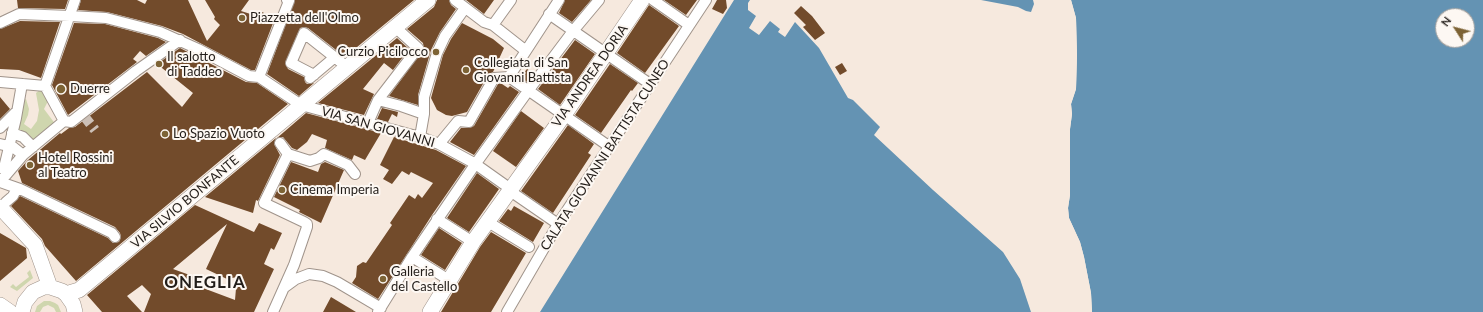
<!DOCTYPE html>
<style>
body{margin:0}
#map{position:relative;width:1483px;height:312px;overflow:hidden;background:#f6e9de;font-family:Lato,sans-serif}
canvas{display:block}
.north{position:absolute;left:1435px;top:8px;width:40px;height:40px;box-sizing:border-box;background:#fdf8f3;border:1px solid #a5a09c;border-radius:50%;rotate:306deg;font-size:11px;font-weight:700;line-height:16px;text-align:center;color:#221d19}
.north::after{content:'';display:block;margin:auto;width:14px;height:18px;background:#7d6335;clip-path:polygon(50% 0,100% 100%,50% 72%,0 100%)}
</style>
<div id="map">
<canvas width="1483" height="312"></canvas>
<div class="north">N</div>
</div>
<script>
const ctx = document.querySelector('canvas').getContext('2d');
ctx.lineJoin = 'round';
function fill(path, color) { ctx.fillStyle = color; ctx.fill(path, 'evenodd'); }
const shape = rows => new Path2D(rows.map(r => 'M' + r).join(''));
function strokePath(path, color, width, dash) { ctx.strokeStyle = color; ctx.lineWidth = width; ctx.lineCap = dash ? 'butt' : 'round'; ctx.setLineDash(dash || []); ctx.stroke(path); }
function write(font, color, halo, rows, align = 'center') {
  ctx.font = font + ' Lato,sans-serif'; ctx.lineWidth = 4; ctx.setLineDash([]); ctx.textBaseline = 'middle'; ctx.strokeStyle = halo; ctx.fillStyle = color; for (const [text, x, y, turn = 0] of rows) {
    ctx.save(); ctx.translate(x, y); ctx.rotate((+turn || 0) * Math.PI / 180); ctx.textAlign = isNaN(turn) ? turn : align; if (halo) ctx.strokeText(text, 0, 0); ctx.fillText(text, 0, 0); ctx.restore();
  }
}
fill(shape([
 [41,89,48,101,44,109,56,125,34,143,16,132,24,100,26,99,29,109,28,115,24,124,31,129,37,121,39,110,36,93],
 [30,270,33,278,17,291,10,287,13,284,16,287,29,277,27,273],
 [44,301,50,301,55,303,58,305,61,312,56,312,54,308,48,305,43,307,40,312,35,312,37,306]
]), '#cfd6ae');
fill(shape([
 [734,0,750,0,748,3,748,10,756,16,749,28,759,35,770,21,780,29,778,32,785,37,795,22,819,48,848,98,853,100,880,127,874,135,933,190,1003,252,1020,279,1031,312,540,312],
 [981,0,1033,0,1034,4,1031,12,1026,11,1018,7],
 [1071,0,1483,0,1483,312,1092,312,1091,293,1084,257,1080,242,1069,218,1068,208,1070,195,1070,129,1072,114,1071,104,1076,89,1077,55,1076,18],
 [1443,16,1467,16,1467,40,1443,40]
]), '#6493b3');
fill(shape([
 [1069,0,1071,0,1076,18,1077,55,1076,89,1071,104,1072,114,1070,129,1070,195,1068,208,1069,218,1080,242,1084,257,1091,293,1092,312,1090,312,1089,294,1078,243,1068,218,1066,208,1068,195,1068,128,1070,114,1069,103,1074,88,1075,55,1074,18]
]), '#f6e9de');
fill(shape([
 [17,0,68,0,65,9,18,8],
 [81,0,137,0,145,4,147,0,188,0,207,41,220,25,214,19,215,17,205,0,249,0,241,11,260,17,262,12,275,18,255,70,251,70,183,34,162,26,107,12,78,10],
 [295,0,414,0,345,57,308,28,304,27,300,28,285,63,288,69,304,77,305,82,307,84,314,83,299,96,267,74],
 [437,0,449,0,451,5,456,9,440,32,431,50,418,95,418,105,389,96,424,49,423,43,407,29,434,7],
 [466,0,494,0,484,14],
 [565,0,591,0,572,22,559,13],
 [664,0,697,0,686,15],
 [717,0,726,0,727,8,723,14,712,9],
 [649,5,679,26,645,73,617,53],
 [801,6,812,16,825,33,815,40,803,27,806,25,794,13],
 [20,21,60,22,41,78,19,70,0,69,0,29],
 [74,23,105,24,158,38,166,42,146,56,140,51,133,59,137,62,68,115,52,85],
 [462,23,493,39,504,48,493,72,488,75,467,112,452,116,446,115,437,110,431,98,443,55,451,39],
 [397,38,409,49,393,70,384,63,363,89,374,94,364,115,318,103],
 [575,40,595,54,560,105,538,89],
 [180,48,246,82,257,83,288,104,76,281,45,246,42,239,11,206,20,196,108,238,113,243,119,242,121,237,120,233,115,227,22,183,18,171,28,160,60,133,61,134,69,128,75,127,147,72,182,107,193,93,157,64],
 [842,63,847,71,840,75,835,67],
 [610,64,638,83,632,91,631,90,601,133,575,115],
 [527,69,533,73,527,82,518,75,521,72,523,74],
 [498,84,502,84,508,88,510,86,519,92,474,155,450,142,461,128,469,128,474,126],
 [0,97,10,109,0,119],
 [382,108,398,112,397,117,392,114,388,122,377,119],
 [521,111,544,128,516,167,493,151],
 [306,113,381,133,365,160,354,155,352,160,325,148,327,140,312,134,307,142,297,150,292,148,283,137,277,138],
 [568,125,594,144,588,153,591,155,553,213,521,191],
 [394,137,436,150,466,166,432,215,378,299,352,283,356,277,357,266,363,262,366,263,392,225,390,223,409,195,415,199,418,194,422,198,433,183,411,172,409,175,402,171,392,184,383,179,389,170,380,165],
 [276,138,274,144,280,155,258,201,256,200,253,213,205,197],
 [291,162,318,172,321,164,325,162,344,170,321,223,299,212,300,210,274,197],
 [477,173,499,189,469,232,447,218],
 [195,205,254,232,259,223,282,233,274,250,271,248,264,264,274,269,254,312,144,312,151,294,142,285,127,296,142,312,102,312,87,295],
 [227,224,206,269,227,279,237,277,235,300,195,285,198,278,173,269],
 [514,206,544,223,533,242,499,221,508,209,511,211],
 [439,228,462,243,445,270,421,255],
 [491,232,526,253,491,312,441,312,480,247],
 [0,233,26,248,27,258,0,281],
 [331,297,356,312,323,312]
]), '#724b2b');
strokePath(shape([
 [84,116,95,130]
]), '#ccc0b7', 10, [10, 5]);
const street = shape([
 [455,0,484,22,493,25],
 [511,0,493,25,526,51],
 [653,0,689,25],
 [549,14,650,84],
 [0,23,19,14,70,16,106,18,160,32,198,49,249,76,259,77,301,105,420,137,439,144,474,163,505,185],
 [314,75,291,63,304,33,347,67],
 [259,77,289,1,287,0],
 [509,77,559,0],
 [310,78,335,57],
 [0,82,45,86],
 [45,86,64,121,23,155,0,182,20,189,112,233,115,237],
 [45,86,75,0],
 [378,100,401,106,424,114],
 [64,121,71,122,136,71,180,40],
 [368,123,378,100,418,48,395,27],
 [0,128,17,111],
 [12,133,23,137,33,147],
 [420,137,424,114,424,97,437,53,445,36,465,8],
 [0,144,13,147,23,155],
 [439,144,458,121,469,122,494,78,509,77,610,147],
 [288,154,310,161,319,158,324,154,348,165,355,174],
 [0,168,4,168,16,118,22,84],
 [513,193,558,224],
 [6,202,13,196,17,188],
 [437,219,473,242],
 [488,222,529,247],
 [412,257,474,166,528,91,573,31,599,0],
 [285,287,296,279,309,274,323,276,337,282,381,308],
 [273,312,294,265,307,227,307,224,304,222,264,203,288,154,280,143],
 [378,312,412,257,449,280],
 [507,312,558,224,706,0]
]);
const primary = shape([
 [0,207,35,245,50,287],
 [66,294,79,290,428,0],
 [0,305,10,312],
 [22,312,25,302,33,292,44,287,50,287,62,291,66,294,73,304,75,312],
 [430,312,473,242,564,115,642,0]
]);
strokePath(street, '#a0948b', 12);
strokePath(primary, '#a0948b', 16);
strokePath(street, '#fff', 10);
strokePath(primary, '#fff', 15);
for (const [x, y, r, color] of [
 [242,18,4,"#7d6335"],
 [436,52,4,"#7d6335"],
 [159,64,4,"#7d6335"],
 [466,70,4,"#7d6335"],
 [61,89,5,"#7d6335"],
 [165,134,4,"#7d6335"],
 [30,165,4,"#7d6335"],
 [282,190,4,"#7d6335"],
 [383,279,4,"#7d6335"]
]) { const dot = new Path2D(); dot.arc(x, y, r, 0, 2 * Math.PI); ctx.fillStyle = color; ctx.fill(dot); strokePath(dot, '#fdf8f3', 1.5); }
write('13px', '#221d19', '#fdf8f3', [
 ["Piazzetta dell'Olmo",250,18],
 ["Curzio Picilocco",428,52,"right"],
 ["Il salotto",167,57],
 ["di Taddeo",167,72],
 ["Collegiata di San",474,63],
 ["Giovanni Battista",474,78],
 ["Duerre",70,89],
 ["Lo Spazio Vuoto",173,134],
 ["Hotel Rossini",38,158],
 ["al Teatro",38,173],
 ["Cinema Imperia",290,190],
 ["Galleria",391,272],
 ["del Castello",391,287]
], 'left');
write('13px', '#221d19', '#fdf8f3', [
 ["VIA ANDREA DORIA",590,76,-55],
 ["VIA SAN GIOVANNI",378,127,16],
 ["CALATA GIOVANNI BATTISTA CUNEO",605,155,-57],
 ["VIA SILVIO BONFANTE",185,202,-40]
]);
ctx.letterSpacing = '1px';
write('bold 17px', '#221d19', '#fdf8f3', [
 ["ONEGLIA",205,283]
]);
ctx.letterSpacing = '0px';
</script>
